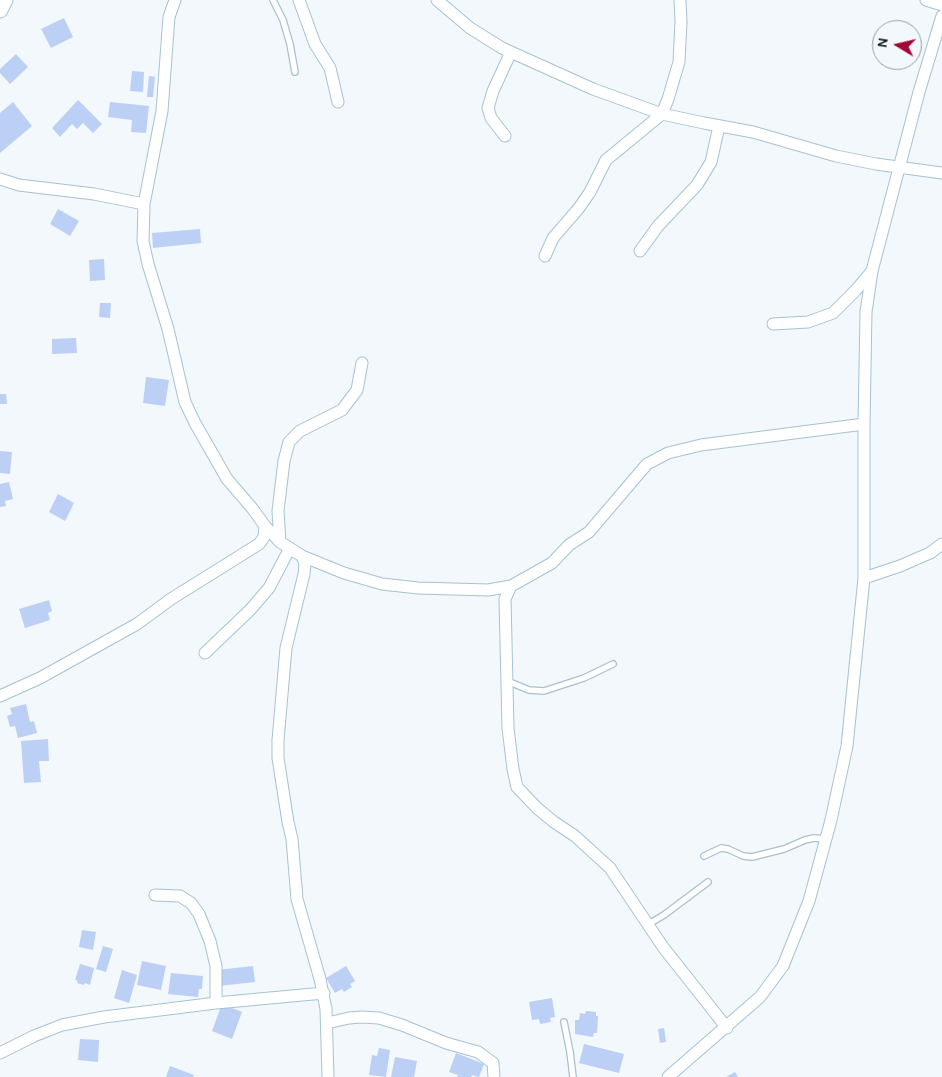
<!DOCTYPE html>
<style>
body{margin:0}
#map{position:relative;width:942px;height:1077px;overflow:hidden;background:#f2f8fc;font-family:Karla,sans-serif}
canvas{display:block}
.north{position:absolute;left:872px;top:20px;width:50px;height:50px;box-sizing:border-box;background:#f2f8fc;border:1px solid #969ea3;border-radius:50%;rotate:279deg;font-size:14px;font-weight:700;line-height:20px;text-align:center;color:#0d171e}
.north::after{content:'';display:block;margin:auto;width:18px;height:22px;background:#a30636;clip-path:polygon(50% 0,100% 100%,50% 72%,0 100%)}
</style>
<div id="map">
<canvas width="942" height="1077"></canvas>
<div class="north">N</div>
</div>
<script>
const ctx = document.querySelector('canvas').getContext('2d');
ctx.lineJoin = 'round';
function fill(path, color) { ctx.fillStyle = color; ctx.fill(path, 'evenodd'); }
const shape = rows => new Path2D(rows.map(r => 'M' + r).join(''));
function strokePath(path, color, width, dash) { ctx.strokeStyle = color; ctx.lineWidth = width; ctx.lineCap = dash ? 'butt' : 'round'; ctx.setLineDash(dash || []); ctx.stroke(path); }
fill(shape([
 [64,18,73,37,51,48,41,29],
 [16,54,28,67,10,84,0,73,0,69],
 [132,71,144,72,143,92,130,91],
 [149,76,155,77,153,97,147,97],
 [78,100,102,124,93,133,83,123,77,129,72,124,60,137,52,128],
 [13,102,32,126,0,153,0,113],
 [110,102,149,106,146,133,131,132,132,120,108,117],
 [58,209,79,221,70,236,50,224],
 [200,229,201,243,153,248,152,233],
 [104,259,105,280,90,281,89,260],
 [100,303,111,303,110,318,99,317],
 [76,338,77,353,52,354,52,339],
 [146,377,169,380,165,406,143,403],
 [0,394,6,394,7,404,0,404],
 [0,451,12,452,10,474,0,473],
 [9,482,13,499,5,501,6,506,0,507,0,484],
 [58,494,74,503,65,521,49,512],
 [49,600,52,611,48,613,50,620,25,628,19,609],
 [26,704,30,722,34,721,37,733,18,738,15,726,10,727,7,716,12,714,10,708],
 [48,739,49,761,39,761,41,782,24,783,21,741],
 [82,930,96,932,93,950,79,947],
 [103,946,113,949,106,972,96,969],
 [142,961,166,966,161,990,137,985],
 [80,964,94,968,90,985,85,983,84,985,77,983,78,981,75,980],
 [253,966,255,982,219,986,217,970],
 [346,966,355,981,350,984,352,987,344,992,342,989,335,993,326,978],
 [122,970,137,975,129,1003,114,998],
 [171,973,203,976,202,989,199,989,198,997,168,994],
 [552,998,555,1017,550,1018,551,1022,540,1024,539,1019,532,1020,529,1002],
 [222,1004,242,1012,232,1039,212,1031],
 [586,1011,596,1012,596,1016,598,1016,597,1033,594,1033,593,1037,575,1034,575,1020,579,1020,580,1013,585,1014],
 [664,1028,666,1042,660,1043,658,1029],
 [80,1039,99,1040,98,1062,78,1060],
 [584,1044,624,1054,619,1073,579,1063],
 [379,1048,390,1050,386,1077,369,1075,372,1055,377,1056],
 [456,1053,484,1064,479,1077,472,1075,471,1077,457,1077,458,1075,449,1072],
 [395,1057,417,1061,414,1077,391,1077],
 [170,1066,194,1075,193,1077,166,1077],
 [735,1072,738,1077,726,1077]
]), '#bccff4');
const lane = shape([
 [273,0,283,20,290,44,295,72],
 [507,681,529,690,544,691,584,678,613,664],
 [704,856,721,848,728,849,743,856,752,857,784,849,805,840,814,838,826,839],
 [647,925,664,915,708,882],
 [564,1022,570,1052,573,1077]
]);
const street = shape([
 [175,0,169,17,162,111,144,204,143,241,148,264,168,329,185,402,195,423,227,479,252,508,265,526,280,542,302,556,344,573,382,584,418,588,488,590,511,586,552,563,569,545,589,532,647,464,668,453,701,445,864,424],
 [299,0,315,44,330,68,338,102],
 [437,0,470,28,502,48,593,89,662,114,704,123,753,132,836,156,876,164,942,173],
 [926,0,942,5],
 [505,136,491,118,488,108,493,91,511,52],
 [0,179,19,185,94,194,144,204],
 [640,251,658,226,697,185,711,162,719,126],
 [545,256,553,238,579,208,590,192,606,160,662,114,668,99,679,62,681,22,680,0],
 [773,324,808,322,833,313,856,290,872,271],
 [280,542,278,511,284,461,289,442,300,431,342,410,357,390,362,363],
 [302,556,305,564,304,574,286,648,278,740,278,758,288,822,292,839,297,899,320,979,326,1009,328,1077],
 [864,578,900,566,930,553,942,544],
 [511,586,505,599,508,728,513,769,517,787,537,808,554,822,575,836,610,868,663,947,727,1028],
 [205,653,250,610,269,588,290,548],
 [0,696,40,678,137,624,171,599,259,544,264,537,265,526],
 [155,895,180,896,191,903,199,914,210,941,216,966,216,1003],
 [327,1023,349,1018,361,1017,379,1018,402,1025,446,1043,478,1052,493,1063,494,1077],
 [0,1053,34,1036,62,1025,104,1017,216,1003,324,993],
 [668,1077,760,997,783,966,809,901,831,820,847,746,864,578,864,424,866,312,872,271,919,92,942,16]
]);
const secondary = shape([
 [0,10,5,0]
]);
strokePath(lane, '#a6c2d3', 8);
strokePath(street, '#a6c2d3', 13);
strokePath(secondary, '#a6c2d3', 17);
strokePath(lane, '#fff', 5.5);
strokePath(street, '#fff', 11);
strokePath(secondary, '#fff', 15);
</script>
